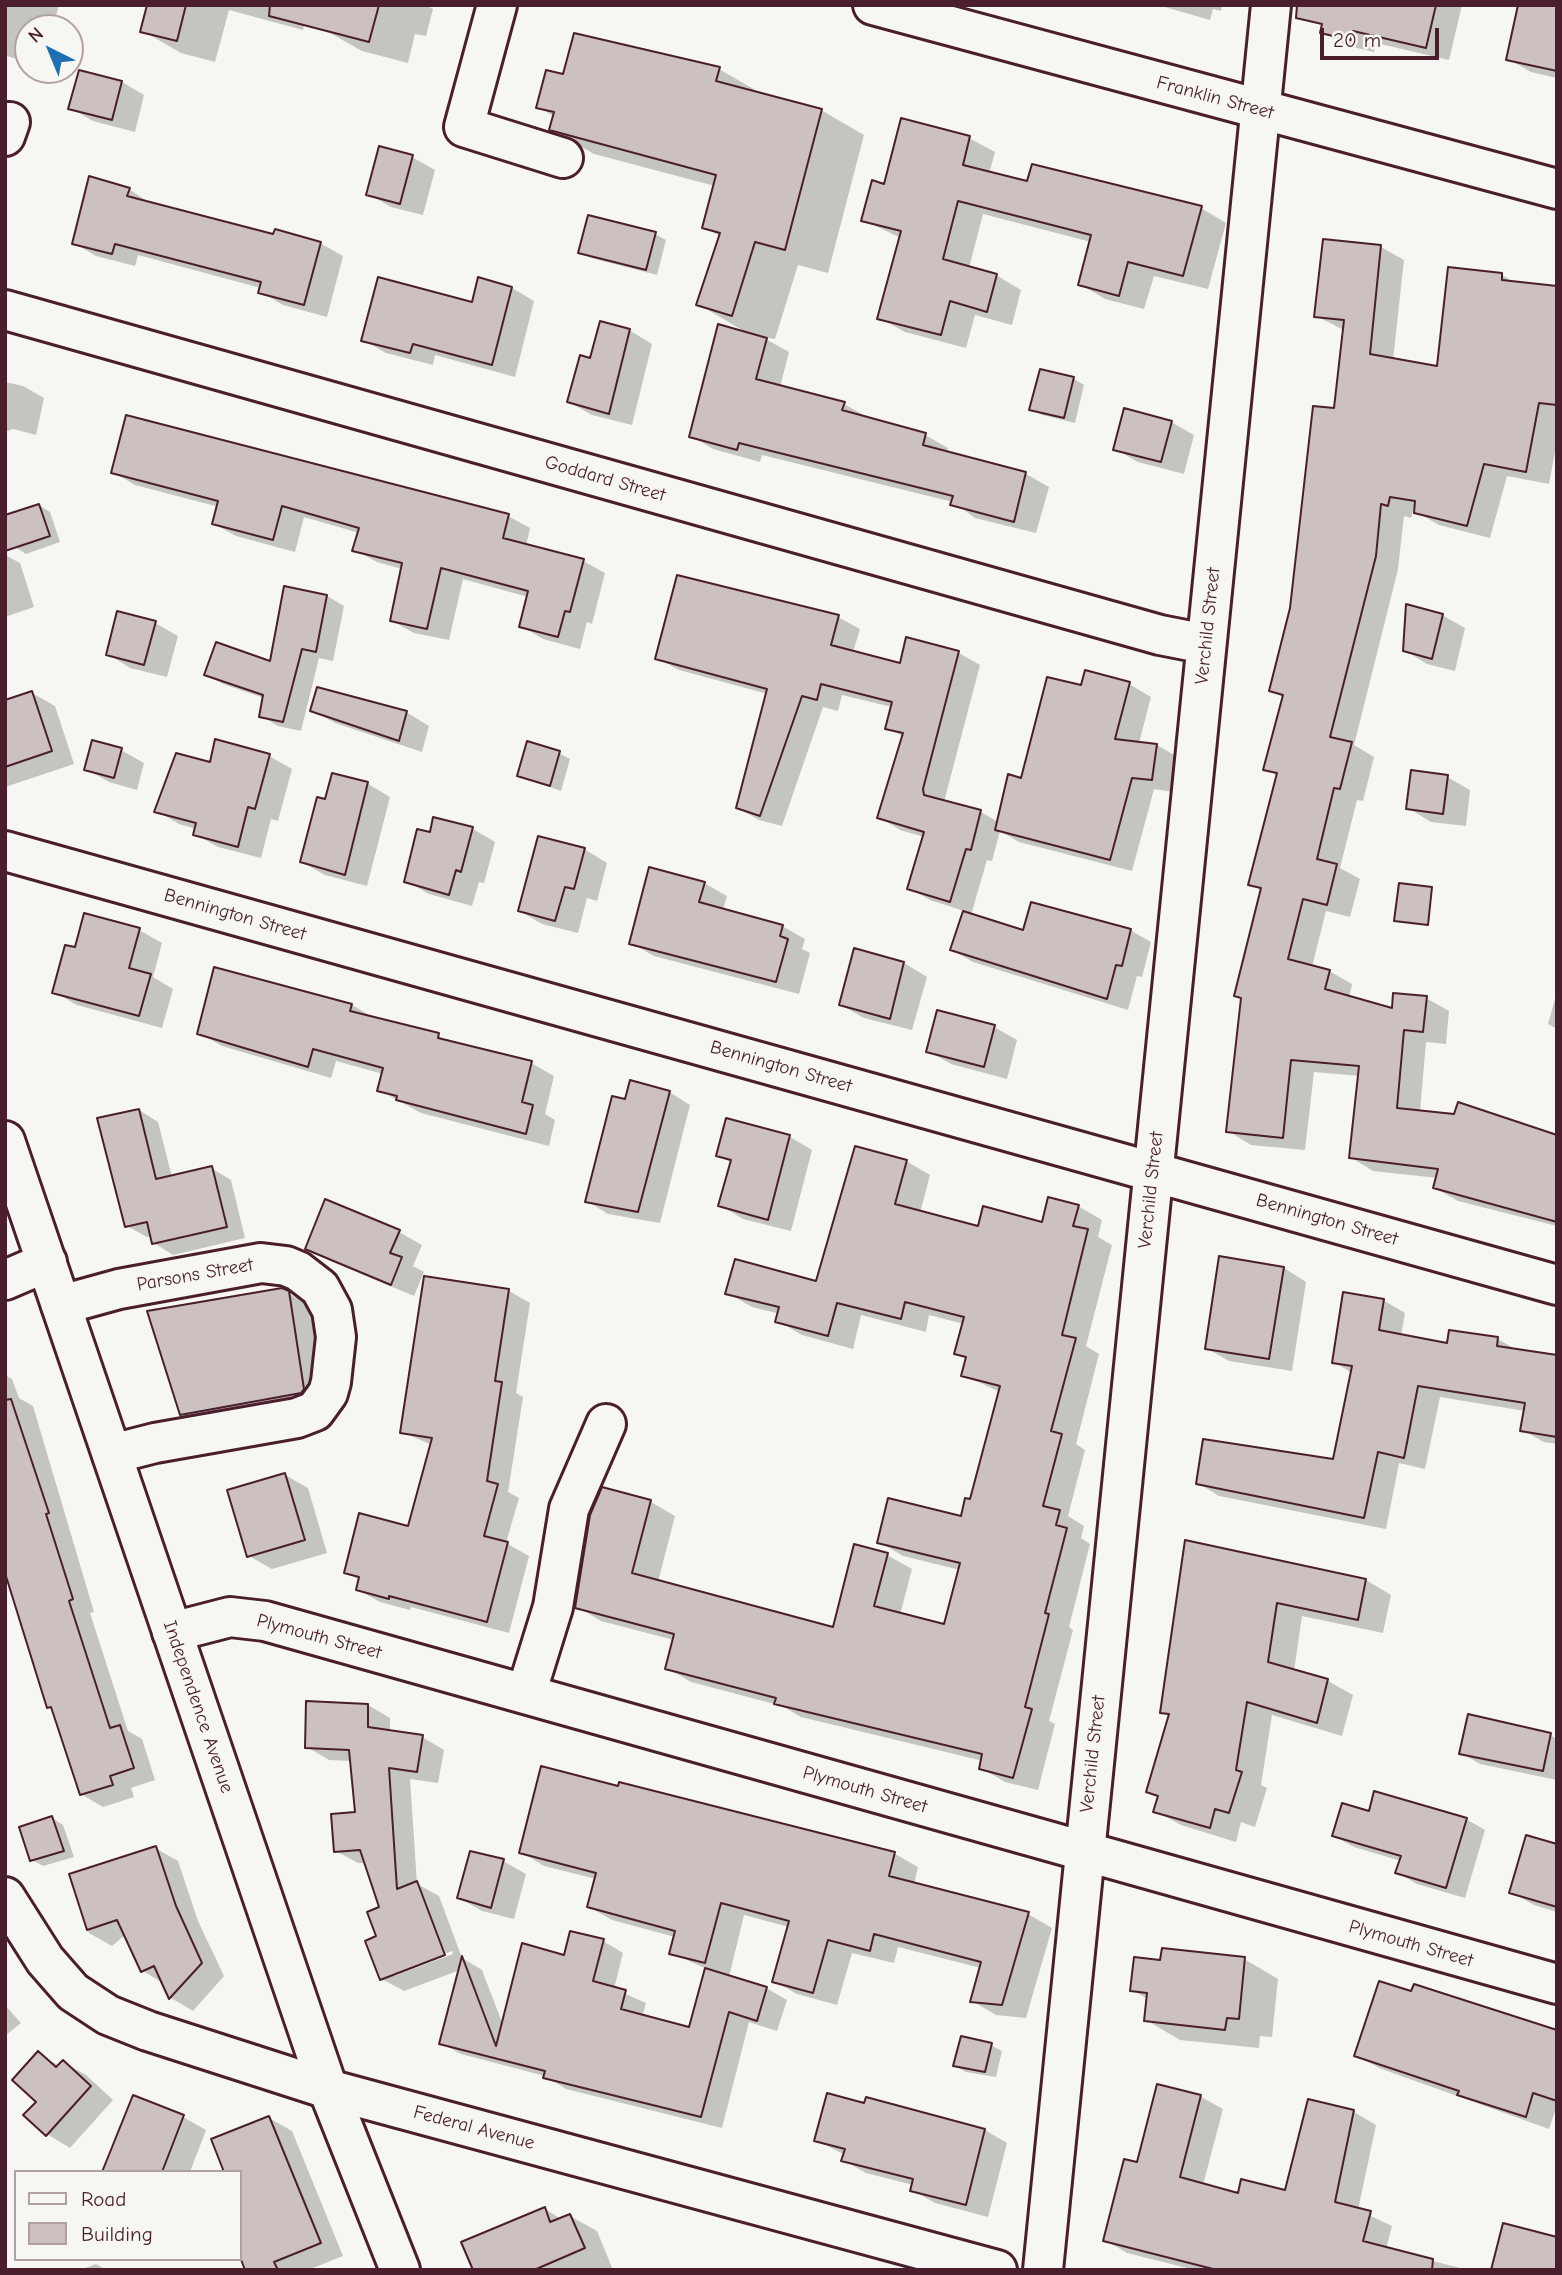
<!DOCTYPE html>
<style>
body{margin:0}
#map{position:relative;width:1562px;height:2275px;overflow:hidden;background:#f6f6f2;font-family:"Comic Neue",sans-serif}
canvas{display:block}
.frame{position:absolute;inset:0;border:7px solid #4a1f2b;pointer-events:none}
.legend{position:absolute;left:14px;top:2170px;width:228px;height:91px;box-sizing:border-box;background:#f6f6f2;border:2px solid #b1a0a2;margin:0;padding:9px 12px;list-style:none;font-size:21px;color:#4a1f2b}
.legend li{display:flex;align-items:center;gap:14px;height:35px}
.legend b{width:35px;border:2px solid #b1a0a2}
.north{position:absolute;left:14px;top:14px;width:70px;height:70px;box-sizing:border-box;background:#f6f6f2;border:2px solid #b1a0a2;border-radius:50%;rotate:317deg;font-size:19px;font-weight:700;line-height:28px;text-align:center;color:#4a1f2b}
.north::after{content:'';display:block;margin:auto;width:24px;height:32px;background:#1f6fb2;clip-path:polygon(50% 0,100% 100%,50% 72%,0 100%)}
.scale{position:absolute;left:1320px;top:28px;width:119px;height:32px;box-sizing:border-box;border:4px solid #4a1f2b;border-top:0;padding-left:9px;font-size:21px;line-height:24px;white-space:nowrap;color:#4a1f2b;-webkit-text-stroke:5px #f6f6f2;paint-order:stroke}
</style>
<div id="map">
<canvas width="1562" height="2275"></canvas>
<div class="frame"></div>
<ul class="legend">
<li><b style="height:9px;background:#f6f6f2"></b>Road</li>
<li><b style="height:19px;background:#ccc1c0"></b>Building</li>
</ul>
<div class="north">N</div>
<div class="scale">20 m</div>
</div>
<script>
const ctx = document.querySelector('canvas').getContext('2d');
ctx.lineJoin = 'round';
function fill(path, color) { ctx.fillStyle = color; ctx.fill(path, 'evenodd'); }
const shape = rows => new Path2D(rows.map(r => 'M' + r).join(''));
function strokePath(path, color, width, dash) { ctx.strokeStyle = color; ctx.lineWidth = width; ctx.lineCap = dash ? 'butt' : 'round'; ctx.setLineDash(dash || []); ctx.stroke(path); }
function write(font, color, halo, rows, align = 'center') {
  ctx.font = font + ' "Comic Neue",sans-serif'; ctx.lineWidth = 5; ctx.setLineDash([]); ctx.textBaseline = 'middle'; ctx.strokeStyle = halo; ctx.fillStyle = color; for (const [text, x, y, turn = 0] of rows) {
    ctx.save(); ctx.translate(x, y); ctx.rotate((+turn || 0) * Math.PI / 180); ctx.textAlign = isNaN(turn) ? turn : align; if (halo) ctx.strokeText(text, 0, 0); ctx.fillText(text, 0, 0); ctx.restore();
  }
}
fill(shape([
 [5,5,59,5,53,28,28,28,28,62,7,56,5,64],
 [149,5,309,5,303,30,229,10,215,62,181,53,143,31],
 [330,5,426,5,433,9,426,36,415,34,408,63,362,51,323,29],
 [1158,5,1222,5,1221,11,1213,9,1210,20],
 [1329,5,1462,5,1449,60,1376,43,1374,52,1345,45,1322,32],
 [1557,5,1557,78,1531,72,1508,59],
 [719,69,762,94,821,110,864,135,828,273,798,265,775,339,762,337,789,352,780,387,844,404,867,417,925,435,948,448,946,453,1026,474,1049,487,1036,533,975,518,953,502,762,455,760,462,713,449,691,436,747,333,698,304,720,236,704,227,715,186,594,154,551,129,555,117,538,107,564,76],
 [80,72,122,82,144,95,135,132,93,121,70,108],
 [969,138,995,152,989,174,1028,183,1201,208,1226,223,1208,289,1154,276,1144,309,1105,299,1080,284,1091,242,983,214,969,268,996,275,1021,290,1012,325,975,315,966,348,905,332,879,318,901,238,863,220,886,186],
 [412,157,435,170,423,215,391,207,368,194],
 [129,189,151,204,275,237,320,243,343,256,327,317,283,305,260,292,261,288,138,255,135,266,96,256,74,243],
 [655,234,666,240,657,275,591,258,580,252],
 [1324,241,1381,247,1404,260,1393,360,1439,368,1502,275,1517,284,1557,288,1557,441,1549,484,1507,476,1490,538,1439,525,1413,510,1411,518,1404,516,1398,569,1354,745,1374,757,1363,801,1357,800,1340,868,1360,879,1350,917,1326,911,1312,967,1329,971,1352,984,1349,998,1393,1011,1426,998,1449,1011,1446,1044,1426,1042,1420,1112,1557,1136,1557,1226,1458,1201,1435,1188,1438,1178,1373,1171,1350,1157,1360,1076,1314,1072,1305,1150,1251,1145,1228,1131,1262,891,1250,884,1278,776,1265,769,1284,698,1271,690,1335,410,1344,330,1316,316],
 [479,279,512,288,534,301,515,377,435,355,433,365,386,353,363,340,473,304],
 [629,330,652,344,632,425,592,415,569,402,591,360],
 [1074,379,1084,385,1075,423,1042,415,1031,409],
 [5,382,23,386,44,398,36,435,13,429,5,432],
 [1171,422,1194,435,1184,474,1138,462,1115,449],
 [113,472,508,516,530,528,526,546,583,561,605,573,592,624,587,622,580,649,543,639,521,626,528,597,463,579,449,640,414,633,392,621,402,569,377,562,355,550,359,533,304,517,295,552,236,536,214,524,219,507,135,485],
 [39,505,50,512,60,542,26,554,15,547],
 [5,555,20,563,34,607,5,617],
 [285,588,327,596,344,606,333,661,319,658,301,731,278,726,261,716,264,698,223,684,206,674,271,663],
 [1442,615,1465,628,1455,671,1427,664,1404,650],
 [838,617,860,629,853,652,901,665,908,639,959,653,980,665,944,802,981,812,998,822,1082,687,1129,684,1151,697,1139,743,1157,745,1179,758,1174,792,1154,789,1132,871,1019,842,1000,831,992,861,987,860,971,915,1025,932,1130,930,1151,942,1142,977,1137,976,1128,1010,973,962,952,950,964,911,930,900,909,888,924,837,900,830,879,817,904,737,887,728,892,707,842,695,838,711,823,707,782,826,759,820,738,808,768,694,679,670,657,658],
 [155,623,178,636,167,677,130,668,108,654],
 [32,693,55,706,74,764,5,787,5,702],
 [312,710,406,712,429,726,422,752,335,723],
 [121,750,144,763,137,790,109,782,86,769],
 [559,753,570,759,561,791,519,776],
 [269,756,292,769,278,821,271,819,261,858,218,847,195,834,196,829,179,824,157,811,211,764],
 [334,775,368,784,390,797,367,886,325,875,302,862],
 [1447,777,1470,790,1466,826,1431,822,1408,808],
 [435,819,473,829,495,842,484,883,479,882,472,906,429,894,406,881,431,834],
 [584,849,607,863,597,901,587,898,578,933,542,924,520,911],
 [704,883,727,896,723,910,782,926,805,939,802,949,810,953,799,994,654,956,631,943],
 [139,930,162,943,153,977,173,989,162,1028,77,1005,54,992],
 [855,951,904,963,927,977,912,1030,864,1018,841,1005],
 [216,969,352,1005,376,1019,531,1063,554,1076,545,1114,555,1120,549,1146,421,1113,379,1090,383,1074,336,1061,331,1078,222,1046,199,1033],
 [1557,992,1557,1029,1548,1024],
 [994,1027,1017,1040,1007,1079,951,1064,928,1051],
 [669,1092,690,1105,660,1223,608,1214,587,1201,626,1101],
 [139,1110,158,1122,172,1177,211,1168,231,1180,245,1238,173,1255,154,1243,152,1236,147,1237,127,1226],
 [727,1120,790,1137,812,1150,791,1231,743,1219,720,1205,732,1163,718,1155],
 [906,1161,930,1175,920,1213,979,1228,1043,1224,1078,1206,1102,1220,1098,1237,1112,1245,1086,1346,1099,1354,1076,1444,1085,1450,1068,1516,1084,1526,1081,1538,1090,1544,1069,1627,1073,1630,1049,1721,1055,1724,1038,1790,1005,1782,981,1768,983,1761,801,1717,782,1706,691,1682,667,1668,674,1640,601,1621,577,1607,603,1489,651,1502,675,1516,658,1582,835,1630,887,1555,912,1569,900,1615,945,1626,960,1570,903,1556,879,1542,962,1518,971,1501,1000,1392,963,1375,967,1360,956,1353,964,1324,929,1315,926,1332,861,1315,853,1349,802,1335,778,1321,780,1314,752,1307,727,1293,817,1283],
 [326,1202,399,1232,422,1245,413,1266,424,1272,414,1296,330,1261,307,1248],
 [1284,1268,1306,1282,1292,1371,1229,1361,1206,1348],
 [509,1291,530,1303,516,1393,523,1397,508,1492,519,1498,506,1543,529,1556,509,1633,411,1607,410,1610,380,1602,358,1590,360,1580,346,1572,409,1528,432,1445,402,1432],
 [288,1293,322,1313,335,1412,215,1433,181,1414],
 [1383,1300,1405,1313,1401,1336,1448,1345,1498,1339,1518,1351,1557,1357,1557,1444,1544,1442,1522,1430,1525,1411,1440,1397,1425,1469,1399,1463,1386,1529,1219,1496,1198,1483,1334,1461,1352,1373,1334,1362],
 [5,1375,12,1379,19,1398,33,1406,94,1612,90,1613,128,1731,142,1739,155,1780,131,1788,134,1797,103,1807,81,1794,5,1571],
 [285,1475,308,1488,327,1553,272,1569,249,1556],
 [1186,1542,1366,1580,1391,1595,1383,1633,1302,1616,1294,1671,1328,1681,1353,1695,1342,1736,1272,1715,1261,1785,1267,1788,1255,1827,1241,1822,1236,1842,1181,1825,1155,1811,1159,1798,1148,1792,1170,1717,1162,1712],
 [368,1705,390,1718,390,1732,422,1737,444,1750,438,1783,410,1779,417,1884,439,1896,462,1958,482,1970,503,2025,566,1957,603,1941,623,1953,614,1989,646,2003,642,2017,690,2029,707,1969,671,1953,675,1937,612,1920,589,1907,596,1879,544,1866,521,1852,619,1788,620,1784,895,1854,918,1867,914,1884,1028,1914,1052,1928,1026,2018,996,2015,972,2001,981,1968,898,1947,894,1963,852,1953,837,2005,797,1994,774,1981,789,1927,744,1915,729,1977,766,1988,787,2000,777,2031,749,2022,722,2128,566,2089,545,2076,461,2054,441,2043,460,1970,404,1991,382,1979,378,1937,382,1908,366,1863,358,1863,336,1851,357,1814,352,1761,329,1760,307,1747],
 [452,1951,453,1954,394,1976,394,1973],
 [1550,1735,1557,1739,1557,1780,1480,1764,1461,1753],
 [1370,1813,1466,1819,1485,1830,1465,1898,1417,1884,1398,1873,1401,1861,1354,1847,1334,1836],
 [52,1818,63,1825,74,1857,43,1866,32,1860],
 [1557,1846,1557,1912,1534,1905,1511,1892],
 [155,1848,178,1861,198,1921,224,1976,193,2011,171,1998,163,1983,143,1971,163,1903,112,1946,89,1933,71,1875],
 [503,1861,526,1874,514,1919,482,1911,459,1898],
 [1244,1959,1278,1979,1272,2037,1260,2036,1259,2048,1180,2040,1146,2020,1148,1999,1132,1990,1162,1962],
 [5,2005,21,2023,5,2036],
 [1557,2032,1557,2105,1549,2129,1379,2068,1356,2055],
 [991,2045,1002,2051,996,2077,966,2072,955,2066],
 [38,2053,59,2066,63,2062,86,2075,113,2100,70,2148,47,2134,38,2102],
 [1158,2086,1201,2097,1223,2109,1203,2185,1239,2195,1287,2192,1354,2112,1376,2125,1358,2210,1392,2226,1386,2249,1468,2270,1195,2270,1127,2253,1105,2240,1138,2164],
 [134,2097,183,2117,206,2130,190,2172,104,2172],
 [867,2099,985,2130,1007,2143,988,2217,935,2203,912,2190,913,2185,866,2173,843,2160,845,2155,816,2140,866,2105],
 [269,2118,292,2131,343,2256,308,2270,247,2270,240,2252,240,2213,243,2212,240,2172],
 [545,2209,561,2219,570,2216,597,2231,613,2270,474,2270],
 [96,2264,106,2270,80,2270]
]), '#0003');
const building = shape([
 [147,5,186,5,177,41,140,32,147,5],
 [270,5,379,5,369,42,269,16,270,5],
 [1297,5,1436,5,1426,48,1353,31,1351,40,1320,33,1322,24,1296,18,1297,5],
 [1518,5,1557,5,1557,71,1506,60,1518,5],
 [574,33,720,67,716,81,822,109,785,250,755,242,732,316,696,305,720,233,702,228,716,175,549,130,554,112,536,108,546,70,563,74,574,33],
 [79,70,122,81,112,120,68,109,79,70],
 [901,118,970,136,963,165,1027,181,1032,164,1202,206,1183,276,1128,262,1119,296,1078,285,1091,235,958,201,943,259,997,274,987,312,950,301,941,335,877,319,901,231,861,221,872,180,884,184,901,118],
 [379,146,413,155,400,204,366,195,379,146],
 [89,176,130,188,127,196,273,234,275,229,321,242,304,305,258,293,261,282,115,244,112,254,72,244,89,176],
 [588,215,656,232,646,270,578,253,588,215],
 [1323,239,1381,245,1370,354,1437,366,1448,267,1502,273,1502,280,1557,286,1557,405,1539,403,1526,472,1484,464,1467,526,1414,513,1415,501,1390,497,1388,506,1381,504,1376,556,1330,737,1352,742,1340,789,1334,788,1317,859,1337,864,1327,905,1303,899,1288,959,1330,970,1325,989,1392,1008,1393,993,1427,996,1423,1032,1404,1030,1397,1108,1454,1114,1458,1102,1557,1135,1557,1222,1433,1188,1438,1169,1349,1158,1359,1066,1291,1060,1283,1138,1226,1132,1241,998,1234,996,1261,888,1248,885,1277,773,1263,770,1283,695,1269,691,1290,608,1313,406,1334,408,1344,320,1314,317,1323,239],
 [378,277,472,302,478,277,512,287,492,365,413,344,410,353,361,341,378,277],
 [600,321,630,329,609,414,567,402,580,355,590,358,600,321],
 [718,324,767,338,756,379,845,402,842,410,926,433,923,445,1026,472,1014,522,950,505,953,496,739,443,737,450,689,437,718,324],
 [1040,369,1074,377,1064,418,1029,410,1040,369],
 [1124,408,1172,421,1161,462,1113,450,1124,408],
 [126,415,509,514,503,538,584,559,570,612,565,611,558,637,519,627,528,591,441,568,427,629,390,621,402,563,352,551,359,528,282,506,273,540,212,524,218,501,111,473,126,415],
 [39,504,50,536,5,551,5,515,39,504],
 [677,575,839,615,831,645,900,663,906,637,959,651,923,789,924,795,981,810,971,850,966,849,950,902,907,889,924,832,877,818,903,733,885,729,892,702,821,684,817,700,802,696,760,816,736,808,767,689,655,659,677,575],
 [284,586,327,595,316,652,302,649,283,722,259,717,263,695,204,675,216,642,270,661,284,586],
 [1406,604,1443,614,1432,659,1403,651,1406,604],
 [117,611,156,621,144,665,106,655,117,611],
 [1085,670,1130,682,1115,739,1157,744,1152,780,1132,778,1110,860,995,830,1008,774,1021,778,1047,677,1081,685,1085,670],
 [317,687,407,711,399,741,310,711,317,687],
 [32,691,52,751,5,767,5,700,32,691],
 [215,739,270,754,255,809,248,807,238,847,193,835,196,823,154,812,176,753,210,762,215,739],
 [92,740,122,748,114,778,84,770,92,740],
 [527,741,560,751,550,786,517,776,527,741],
 [1411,770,1448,775,1443,814,1406,809,1411,770],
 [332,773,368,782,345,875,300,862,317,797,325,799,332,773],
 [433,817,473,827,461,872,456,870,449,895,404,882,417,829,430,832,433,817],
 [538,836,585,848,574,889,565,887,555,921,518,911,538,836],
 [649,867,705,882,699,902,783,925,780,936,788,939,776,982,629,944,649,867],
 [1399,883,1432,887,1428,925,1394,921,1399,883],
 [1031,902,1131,929,1122,966,1116,965,1107,999,950,950,963,911,1023,930,1031,902],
 [84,913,140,928,129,968,151,974,139,1016,52,993,65,945,75,947,84,913],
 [854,948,904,962,890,1019,839,1005,854,948],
 [214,967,352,1004,350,1011,439,1033,438,1038,532,1061,522,1102,533,1105,526,1134,396,1100,397,1096,377,1091,383,1068,313,1049,308,1067,197,1034,214,967],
 [937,1010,995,1025,984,1067,926,1052,937,1010],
 [630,1080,670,1091,638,1212,585,1202,612,1096,625,1099,630,1080],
 [139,1109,156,1179,212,1166,227,1227,152,1244,147,1222,125,1227,97,1118,139,1109],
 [726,1118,790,1135,768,1220,718,1206,731,1160,716,1156,726,1118],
 [855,1146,907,1160,895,1204,978,1226,983,1206,1042,1222,1048,1197,1079,1205,1073,1226,1088,1229,1062,1335,1076,1338,1051,1431,1062,1434,1043,1506,1060,1510,1056,1525,1067,1528,1045,1613,1049,1614,1025,1707,1032,1709,1013,1778,979,1769,982,1754,774,1704,776,1698,665,1669,674,1634,575,1608,590,1515,602,1487,651,1500,632,1573,833,1627,854,1544,888,1553,874,1606,944,1624,960,1563,877,1543,888,1498,961,1516,965,1498,970,1499,1000,1386,961,1376,966,1357,954,1354,964,1317,905,1302,901,1319,837,1303,828,1336,775,1322,779,1307,725,1294,735,1259,816,1281,855,1146],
 [325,1199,400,1230,390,1253,402,1257,391,1285,305,1249,325,1199],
 [1219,1256,1284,1267,1269,1359,1205,1349,1219,1256],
 [424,1276,509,1289,495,1381,502,1382,487,1481,498,1484,484,1536,508,1542,487,1622,389,1596,389,1599,356,1590,359,1577,344,1573,359,1513,408,1526,432,1438,400,1433,424,1276],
 [282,1288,289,1291,304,1389,301,1393,180,1415,147,1311,282,1288],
 [1343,1292,1384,1299,1379,1330,1447,1343,1449,1330,1498,1337,1497,1346,1557,1355,1557,1437,1520,1431,1525,1403,1418,1386,1404,1458,1378,1452,1364,1518,1196,1484,1203,1439,1333,1459,1352,1366,1332,1363,1343,1292],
 [11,1399,49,1513,46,1514,73,1599,69,1601,110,1728,120,1725,134,1768,110,1776,113,1785,80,1795,51,1707,47,1708,5,1573,5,1400,11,1399],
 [285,1473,305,1540,247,1557,227,1490,285,1473],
 [1185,1540,1366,1579,1358,1620,1277,1603,1268,1662,1328,1679,1317,1723,1247,1702,1236,1770,1242,1772,1229,1813,1215,1809,1210,1828,1153,1812,1158,1796,1146,1792,1169,1714,1160,1713,1185,1540],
 [306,1701,368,1704,368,1727,423,1735,417,1772,389,1768,397,1889,417,1881,445,1955,380,1980,365,1941,376,1936,367,1912,379,1907,360,1850,334,1852,331,1814,355,1812,349,1750,305,1748,306,1701],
 [1468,1714,1551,1733,1543,1771,1459,1754,1468,1714],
 [541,1766,618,1786,619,1782,895,1852,889,1876,1029,1912,1002,2005,970,2002,981,1962,874,1934,870,1951,828,1940,813,1993,772,1982,789,1921,721,1903,705,1963,669,1954,675,1931,587,1907,596,1873,519,1853,541,1766],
 [1374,1791,1467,1818,1446,1888,1395,1873,1401,1856,1332,1836,1342,1803,1369,1811,1374,1791],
 [52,1816,64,1851,30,1861,19,1827,52,1816],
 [1526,1835,1557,1844,1557,1907,1509,1893,1526,1835],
 [156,1846,176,1906,202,1963,169,1999,154,1966,141,1972,117,1920,87,1930,69,1874,156,1846],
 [470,1851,504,1859,491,1908,457,1898,470,1851],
 [570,1931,604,1939,593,1981,626,1990,621,2009,689,2027,705,1968,767,1987,757,2021,729,2012,701,2117,543,2078,545,2071,439,2044,462,1956,496,2046,522,1943,564,1955,570,1931],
 [1162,1948,1245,1957,1239,2019,1227,2018,1225,2030,1144,2021,1147,1993,1130,1991,1134,1957,1160,1960,1162,1948],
 [1379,1981,1411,1991,1414,1984,1557,2030,1557,2101,1533,2093,1526,2117,1457,2095,1459,2091,1354,2056,1379,1981],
 [961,2036,992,2043,985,2072,953,2066,961,2036],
 [38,2051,56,2067,63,2060,91,2086,46,2136,23,2115,36,2102,12,2080,38,2051],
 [1157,2084,1201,2095,1180,2177,1238,2193,1241,2179,1285,2190,1308,2099,1354,2110,1335,2202,1371,2211,1363,2241,1433,2259,1432,2270,1217,2270,1103,2241,1124,2159,1137,2162,1157,2084],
 [827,2093,864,2103,866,2097,985,2129,966,2205,910,2191,913,2179,841,2161,845,2149,814,2141,827,2093],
 [133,2095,184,2115,162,2172,102,2172,133,2095],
 [269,2116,321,2243,274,2262,278,2270,245,2270,240,2257,240,2172,224,2172,211,2139,269,2116],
 [545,2207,550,2222,570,2214,585,2248,534,2270,473,2270,461,2242,545,2207],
 [1503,2223,1557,2237,1557,2270,1491,2270,1503,2223]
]);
fill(building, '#ccc1c0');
strokePath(building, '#4a1f2b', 2);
const minor = shape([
 [497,5,464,127,563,158],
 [5,122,10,122,5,136],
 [5,310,1160,635,1206,644],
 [5,851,1557,1285],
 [5,1280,47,1262],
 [61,1305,119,1289,261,1263,286,1266,298,1271,320,1288,332,1310,336,1337,331,1382,328,1393,315,1411,297,1418,155,1443,112,1454],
 [172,1632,230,1617,265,1621,1557,1984],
 [526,1694,553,1607,569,1509,606,1424],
 [5,1897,45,1960,73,1992,108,2015,148,2031,328,2089,997,2270],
 [1043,2270,1271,5]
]);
const major = shape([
 [873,5,1557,189],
 [5,1141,328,2089,400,2270]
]);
strokePath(minor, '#4a1f2b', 44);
strokePath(major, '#4a1f2b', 44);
strokePath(minor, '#f6f6f2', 38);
strokePath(major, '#f6f6f2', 38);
write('19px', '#4a1f2b', '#f6f6f2', [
 ["Franklin Street",1215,98,15],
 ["Goddard Street",605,479,16],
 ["Verchild Street",1208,626,-84],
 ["Bennington Street",235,915,16],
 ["Bennington Street",781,1067,16],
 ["Verchild Street",1151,1190,-84],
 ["Bennington Street",1327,1220,16],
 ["Parsons Street",195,1275,-10],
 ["Plymouth Street",319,1637,15],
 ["Independence Avenue",198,1707,71],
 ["Verchild Street",1093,1754,-84],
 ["Plymouth Street",865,1790,16],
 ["Plymouth Street",1411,1944,16],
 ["Federal Avenue",474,2128,15]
]);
</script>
